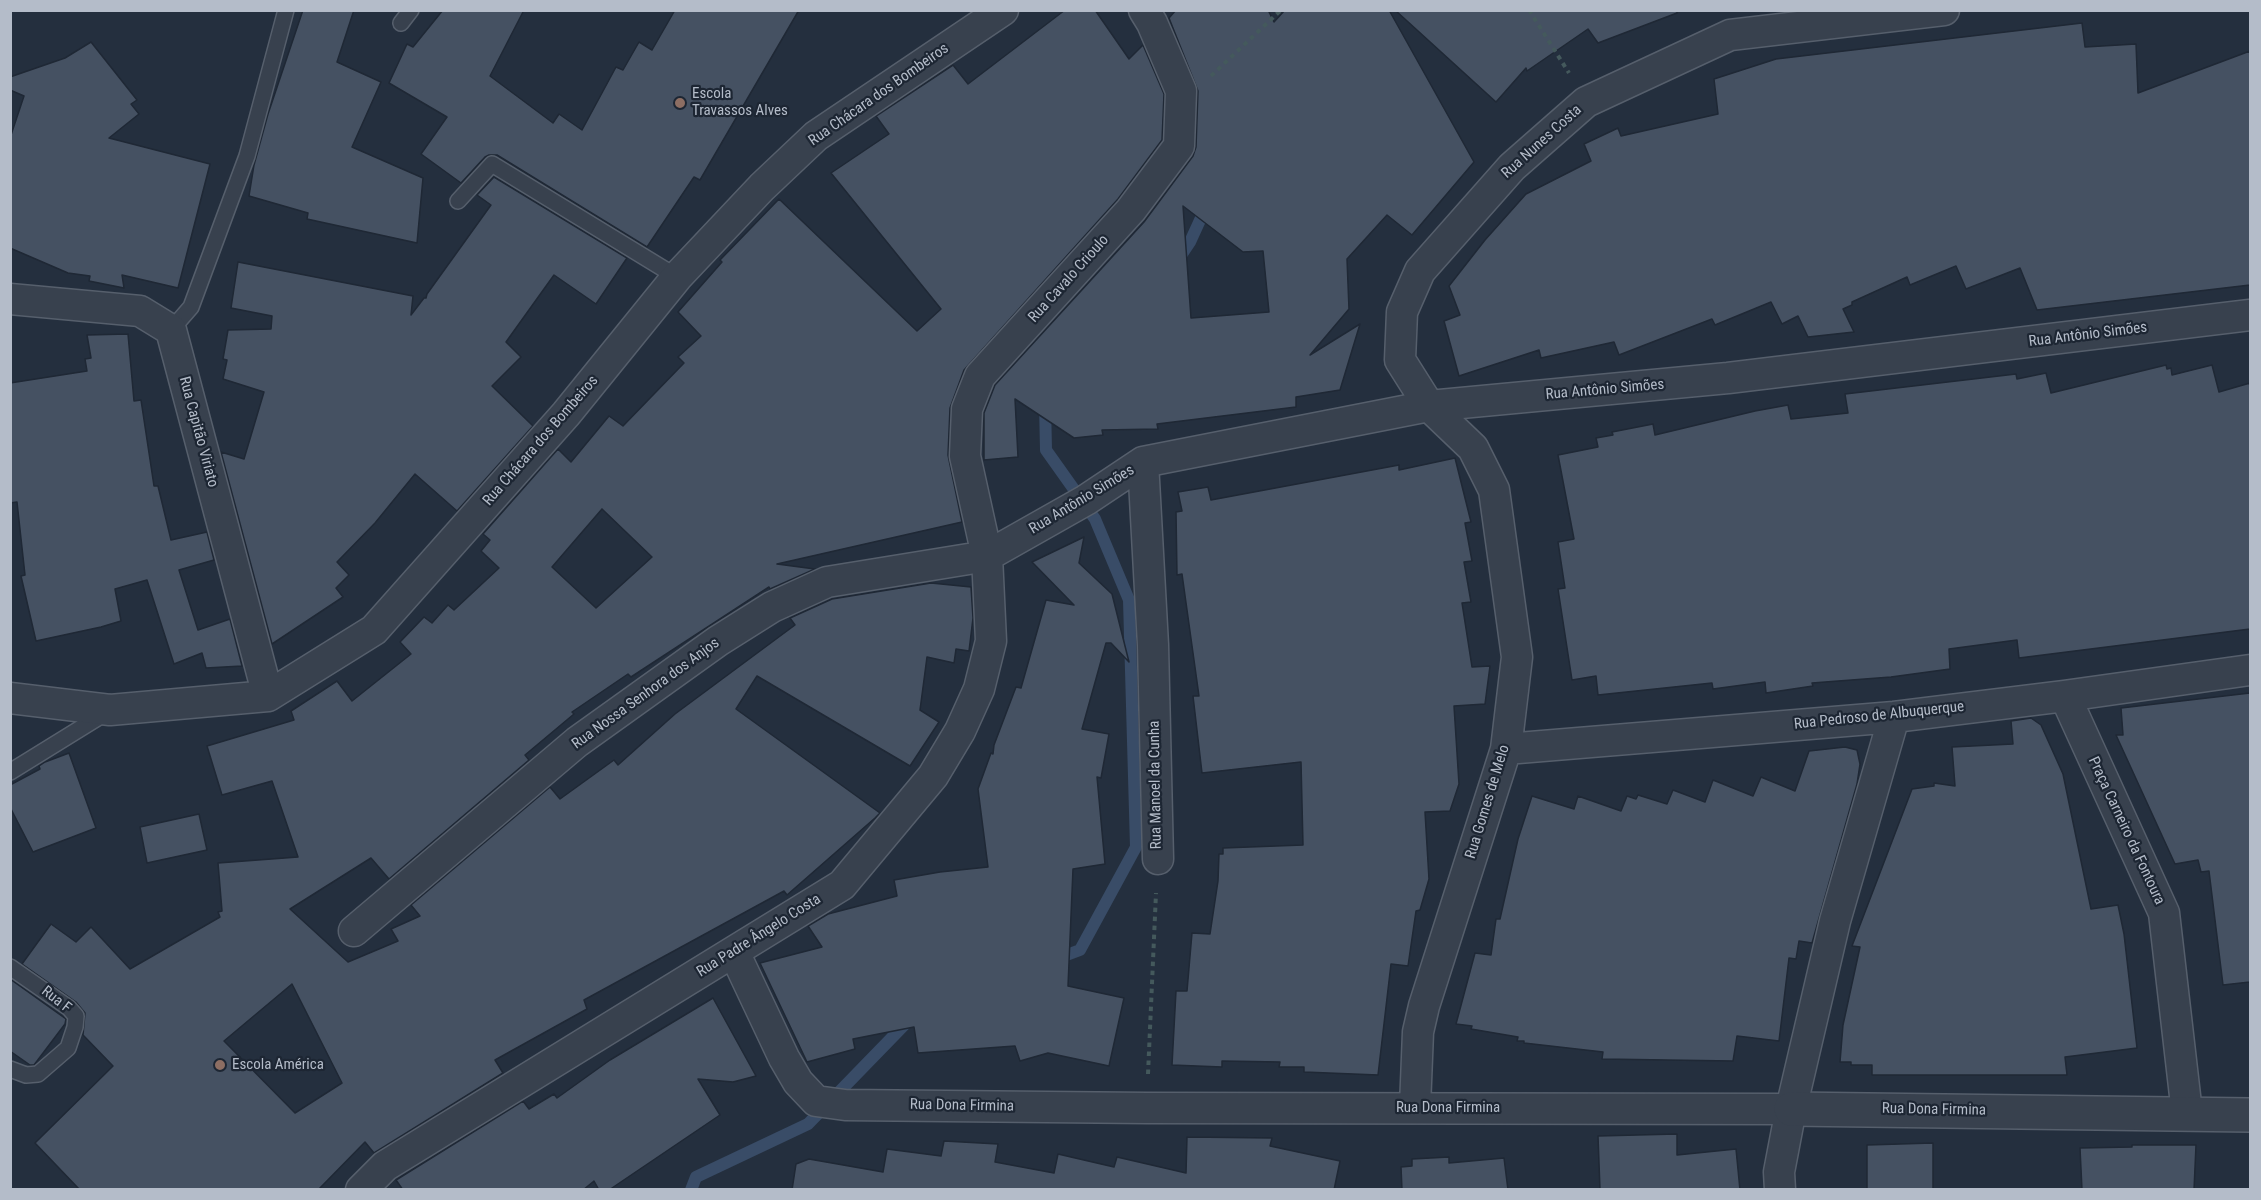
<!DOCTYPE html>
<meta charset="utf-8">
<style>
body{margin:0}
#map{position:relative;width:2261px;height:1200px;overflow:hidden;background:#242f3e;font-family:"Roboto Condensed",sans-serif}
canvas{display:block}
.frame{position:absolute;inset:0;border:12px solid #b4bcc9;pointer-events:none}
</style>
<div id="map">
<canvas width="2261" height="1200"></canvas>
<div class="frame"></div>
</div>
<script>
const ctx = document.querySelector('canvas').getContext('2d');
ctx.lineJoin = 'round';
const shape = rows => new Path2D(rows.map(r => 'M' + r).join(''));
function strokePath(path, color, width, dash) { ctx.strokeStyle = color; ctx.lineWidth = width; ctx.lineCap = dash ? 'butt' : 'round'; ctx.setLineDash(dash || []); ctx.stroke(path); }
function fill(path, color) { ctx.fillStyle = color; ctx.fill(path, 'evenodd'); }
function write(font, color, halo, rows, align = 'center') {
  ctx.font = font + ' "Roboto Condensed",sans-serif'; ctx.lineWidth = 4.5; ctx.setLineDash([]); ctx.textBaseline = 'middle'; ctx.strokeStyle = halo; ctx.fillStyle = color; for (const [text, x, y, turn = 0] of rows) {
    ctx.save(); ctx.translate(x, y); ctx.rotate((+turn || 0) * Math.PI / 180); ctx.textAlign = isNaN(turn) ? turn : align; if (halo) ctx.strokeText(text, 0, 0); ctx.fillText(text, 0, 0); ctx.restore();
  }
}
strokePath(shape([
 [1178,260,1190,242,1206,207],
 [1045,403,1046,450,1095,519,1129,600,1136,847,1080,950,1056,959],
 [691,1190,696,1177,808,1124,910,1019]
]), '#394c67', 12);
const building = shape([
 [303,10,354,10,337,62,381,82,352,147,423,178,417,243,307,219,308,213,249,196,254,165,268,114,303,10],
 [443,10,524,10,490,76,553,123,559,114,582,130,616,67,623,70,639,42,652,50,675,10,799,10,700,180,694,177,647,247,497,155,489,155,485,157,461,183,421,154,447,117,389,83,407,44,413,47,443,10],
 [1065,10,1095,10,1129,59,1143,45,1164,94,1162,140,1118,199,964,370,950,408,948,455,962,522,777,564,815,569,770,589,769,587,631,677,628,674,572,712,574,714,525,755,529,760,389,879,371,858,290,909,348,962,398,941,391,929,420,916,411,905,550,787,560,799,614,760,618,765,675,714,795,625,790,618,832,599,931,583,971,587,973,618,969,651,956,649,954,663,927,657,920,710,939,722,910,766,757,676,736,709,880,813,875,818,787,895,784,891,584,1000,587,1009,495,1060,503,1073,374,1153,365,1142,318,1190,80,1190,35,1143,113,1066,83,1035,85,1013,76,1002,22,964,51,924,76,942,91,927,130,969,220,917,218,912,222,911,218,863,298,857,272,781,222,795,207,746,294,720,291,711,337,681,352,701,411,654,400,642,424,617,432,623,448,605,454,610,499,568,481,551,490,540,483,534,558,449,571,462,609,416,623,426,684,363,678,357,701,336,678,312,722,262,720,260,779,199,917,331,941,309,831,173,889,134,876,116,953,65,968,84,1065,10],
 [602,509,652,557,596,608,552,567,602,509],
 [292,984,342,1083,295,1113,224,1041,292,984],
 [1176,10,1268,10,1274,22,1285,10,1389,10,1474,162,1412,235,1387,215,1347,259,1349,309,1310,355,1360,324,1340,390,1296,397,1296,407,1157,424,1158,429,1102,430,1103,435,1074,438,1015,399,1018,457,984,460,984,413,995,385,1144,222,1193,156,1196,147,1198,91,1169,18,1176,10],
 [1183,206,1243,252,1263,251,1269,312,1191,318,1183,206],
 [1395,10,1677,10,1677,13,1598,43,1588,29,1527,71,1526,68,1496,102,1395,10],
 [2082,23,2085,47,2136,44,2138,93,2250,51,2250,285,2037,310,2020,268,1966,289,1956,266,1910,285,1907,277,1852,302,1852,305,1843,309,1854,332,1808,337,1798,316,1782,324,1771,302,1715,325,1712,319,1619,355,1614,342,1541,358,1539,350,1459,376,1444,321,1460,315,1449,286,1485,240,1526,194,1591,161,1584,144,1618,128,1621,136,1718,114,1714,79,1776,59,2082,23],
 [91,42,137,100,131,104,139,114,109,138,210,164,178,288,122,275,124,288,89,281,90,276,68,273,10,248,10,138,24,96,10,90,10,77,65,58,91,42],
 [494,177,627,258,596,304,554,275,506,342,521,357,492,386,533,426,457,511,415,474,375,523,337,562,349,575,336,588,343,597,272,644,221,452,244,459,264,392,223,379,227,360,223,359,228,330,271,329,272,316,231,308,238,262,413,296,411,315,424,298,426,298,427,294,491,205,477,195,494,177],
 [128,334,134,401,141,400,154,486,158,486,171,540,207,532,214,560,179,570,198,630,230,619,242,666,206,668,202,653,174,664,147,580,115,589,121,621,101,627,36,641,21,576,25,575,17,502,10,503,10,383,87,371,85,359,91,358,87,335,128,334],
 [2166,365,2167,369,2171,368,2172,375,2212,365,2219,392,2250,383,2250,629,2019,658,2017,640,1949,649,1950,669,1891,677,1812,683,1813,686,1766,693,1765,682,1713,689,1712,683,1598,695,1596,676,1572,680,1558,589,1565,588,1558,542,1574,539,1558,455,1598,447,1596,438,1613,435,1612,432,1653,424,1655,435,1755,411,1788,405,1791,419,1848,413,1845,394,2016,374,2017,379,2046,373,2051,393,2166,365],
 [1455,458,1471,522,1465,523,1472,561,1464,562,1471,602,1462,603,1472,667,1490,666,1485,704,1454,706,1459,784,1450,811,1425,812,1429,879,1420,910,1416,911,1408,966,1391,964,1378,1075,1304,1072,1304,1067,1279,1067,1280,1062,1222,1061,1222,1067,1172,1065,1176,991,1187,991,1192,933,1210,934,1218,881,1219,854,1223,854,1223,848,1303,845,1301,762,1202,773,1193,696,1199,696,1182,574,1177,575,1176,512,1182,511,1178,492,1208,487,1211,500,1399,465,1399,470,1455,458],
 [1084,537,1079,563,1112,594,1129,662,1111,643,1106,643,1082,729,1109,734,1101,778,1097,777,1105,864,1073,869,1068,986,1124,998,1109,1066,1048,1053,1020,1061,1015,1046,918,1053,914,1027,853,1039,855,1049,807,1062,760,963,822,947,808,926,828,914,897,896,894,880,940,872,988,867,978,789,991,753,993,754,994,745,1016,687,1021,688,1046,600,1074,605,1032,562,1084,537],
 [2250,693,2250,982,2223,985,2209,871,2201,872,2198,860,2175,864,2116,735,2123,735,2121,708,2250,693],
 [2031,718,2041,725,2063,774,2091,909,2118,905,2124,934,2137,1048,2065,1057,2067,1075,1872,1075,1872,1065,1851,1065,1851,1062,1840,1062,1843,1025,1860,947,1852,946,1912,789,1934,786,1934,783,1955,786,1952,747,2013,744,2011,721,2031,718],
 [1845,747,1857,750,1860,764,1857,784,1812,943,1799,941,1796,959,1789,958,1779,1041,1737,1036,1733,1061,1602,1059,1603,1052,1524,1043,1524,1041,1517,1041,1518,1037,1471,1029,1472,1026,1456,1024,1475,953,1491,955,1496,919,1500,919,1518,839,1532,796,1574,809,1578,796,1621,811,1627,796,1636,799,1638,795,1667,804,1673,790,1705,802,1713,780,1753,796,1761,777,1795,791,1809,751,1845,747],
 [69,753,96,828,33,852,10,807,10,785,40,769,39,766,45,762,69,753],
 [199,814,207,850,147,863,140,827,199,814],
 [10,979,66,1019,65,1024,34,1065,30,1065,10,1051,10,979],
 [713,998,756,1076,733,1082,698,1079,720,1115,609,1190,599,1190,594,1181,583,1190,403,1190,396,1180,523,1101,529,1109,554,1094,557,1098,610,1060,713,998],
 [1677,1134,1677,1155,1736,1149,1740,1190,1600,1190,1598,1136,1677,1134],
 [1187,1137,1272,1138,1270,1146,1340,1161,1334,1190,792,1190,796,1164,809,1159,883,1172,887,1149,941,1156,944,1141,998,1144,995,1162,1054,1173,1058,1154,1114,1167,1117,1157,1186,1173,1187,1137],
 [1933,1143,1933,1190,1867,1190,1867,1145,1933,1143],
 [2132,1145,2196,1145,2194,1190,2082,1190,2080,1148,2132,1147,2132,1145],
 [1449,1157,1449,1163,1504,1158,1508,1190,1402,1190,1401,1167,1412,1166,1412,1159,1449,1157]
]);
fill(building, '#455162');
strokePath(building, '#1f2835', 1.5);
const service = shape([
 [401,23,411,10],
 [458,201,492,164,677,277],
 [171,330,191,307,247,156,286,10],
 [10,772,107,712],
 [10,967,69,1008,76,1016,75,1027,68,1048,38,1074,26,1075,10,1069]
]);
const minor = shape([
 [10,299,140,311,171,330,268,696],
 [1143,462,1153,645,1158,859],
 [2065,696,2164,913,2187,1113],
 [10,698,110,710,268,696,374,630,566,414,677,277,762,187,816,136,1003,10],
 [1506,749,1894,717,2065,696,2250,670],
 [354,931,577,742,718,641,772,607,827,582,987,556,1086,500,1143,462,1429,406,1728,378,2250,315],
 [734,952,784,1058,798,1082,816,1101,845,1105,1147,1108,1791,1109],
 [1415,1107,1418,1032,1424,1006,1506,749,1517,657,1494,490,1473,448,1429,406,1400,360,1402,312,1420,271,1512,167,1586,102,1730,35,1944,10],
 [361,1190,385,1166,842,885,933,776,960,731,979,689,991,641,987,556,965,456,967,409,980,376,1131,210,1179,146,1181,91,1152,23,1144,10],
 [1780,1190,1779,1172,1791,1109,1835,921,1894,717]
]);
const tertiary = shape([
 [1791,1109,2250,1115]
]);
strokePath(service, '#565f6c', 18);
strokePath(minor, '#565f6c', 33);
strokePath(tertiary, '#565f6c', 36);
strokePath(shape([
 [1529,10,1569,73],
 [1211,76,1281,10],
 [1148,1074,1156,893]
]), '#44595c', 4, [4.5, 4.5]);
strokePath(service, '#38414e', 15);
strokePath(minor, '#38414e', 30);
strokePath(tertiary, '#38414e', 33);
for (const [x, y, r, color] of [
 [680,103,6,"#8d6e63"],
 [220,1065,6,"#8d6e63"]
]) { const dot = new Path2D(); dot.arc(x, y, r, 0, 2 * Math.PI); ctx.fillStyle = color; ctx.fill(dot); strokePath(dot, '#1d2633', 2); }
write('15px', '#b4bcc9', '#1d2633', [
 ["Escola",692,94],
 ["Travassos Alves",692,111],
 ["Escola América",232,1065]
], 'left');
write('15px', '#b4bcc9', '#1d2633', [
 ["Rua Chácara dos Bombeiros",879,95,-35],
 ["Rua Nunes Costa",1542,142,-42],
 ["Rua Cavalo Crioulo",1069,279,-48],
 ["Rua Antônio Simões",2088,335,-7],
 ["Rua Antônio Simões",1605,390,-5],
 ["Rua Capitão Viriato",198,432,75],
 ["Rua Chácara dos Bombeiros",541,441,-49],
 ["Rua Antônio Simões",1082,500,-31],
 ["Rua Nossa Senhora dos Anjos",646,694,-36],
 ["Rua Pedroso de Albuquerque",1879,716,-6],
 ["Rua Manoel da Cunha",1156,785,-91],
 ["Rua Gomes de Melo",1488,802,-73],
 ["Praça Carneiro da Fontoura",2126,831,65],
 ["Rua Padre Ângelo Costa",759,936,-32],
 ["Rua F",56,1000,38],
 ["Rua Dona Firmina",962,1106,1],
 ["Rua Dona Firmina",1448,1108],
 ["Rua Dona Firmina",1934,1110,1]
]);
</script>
